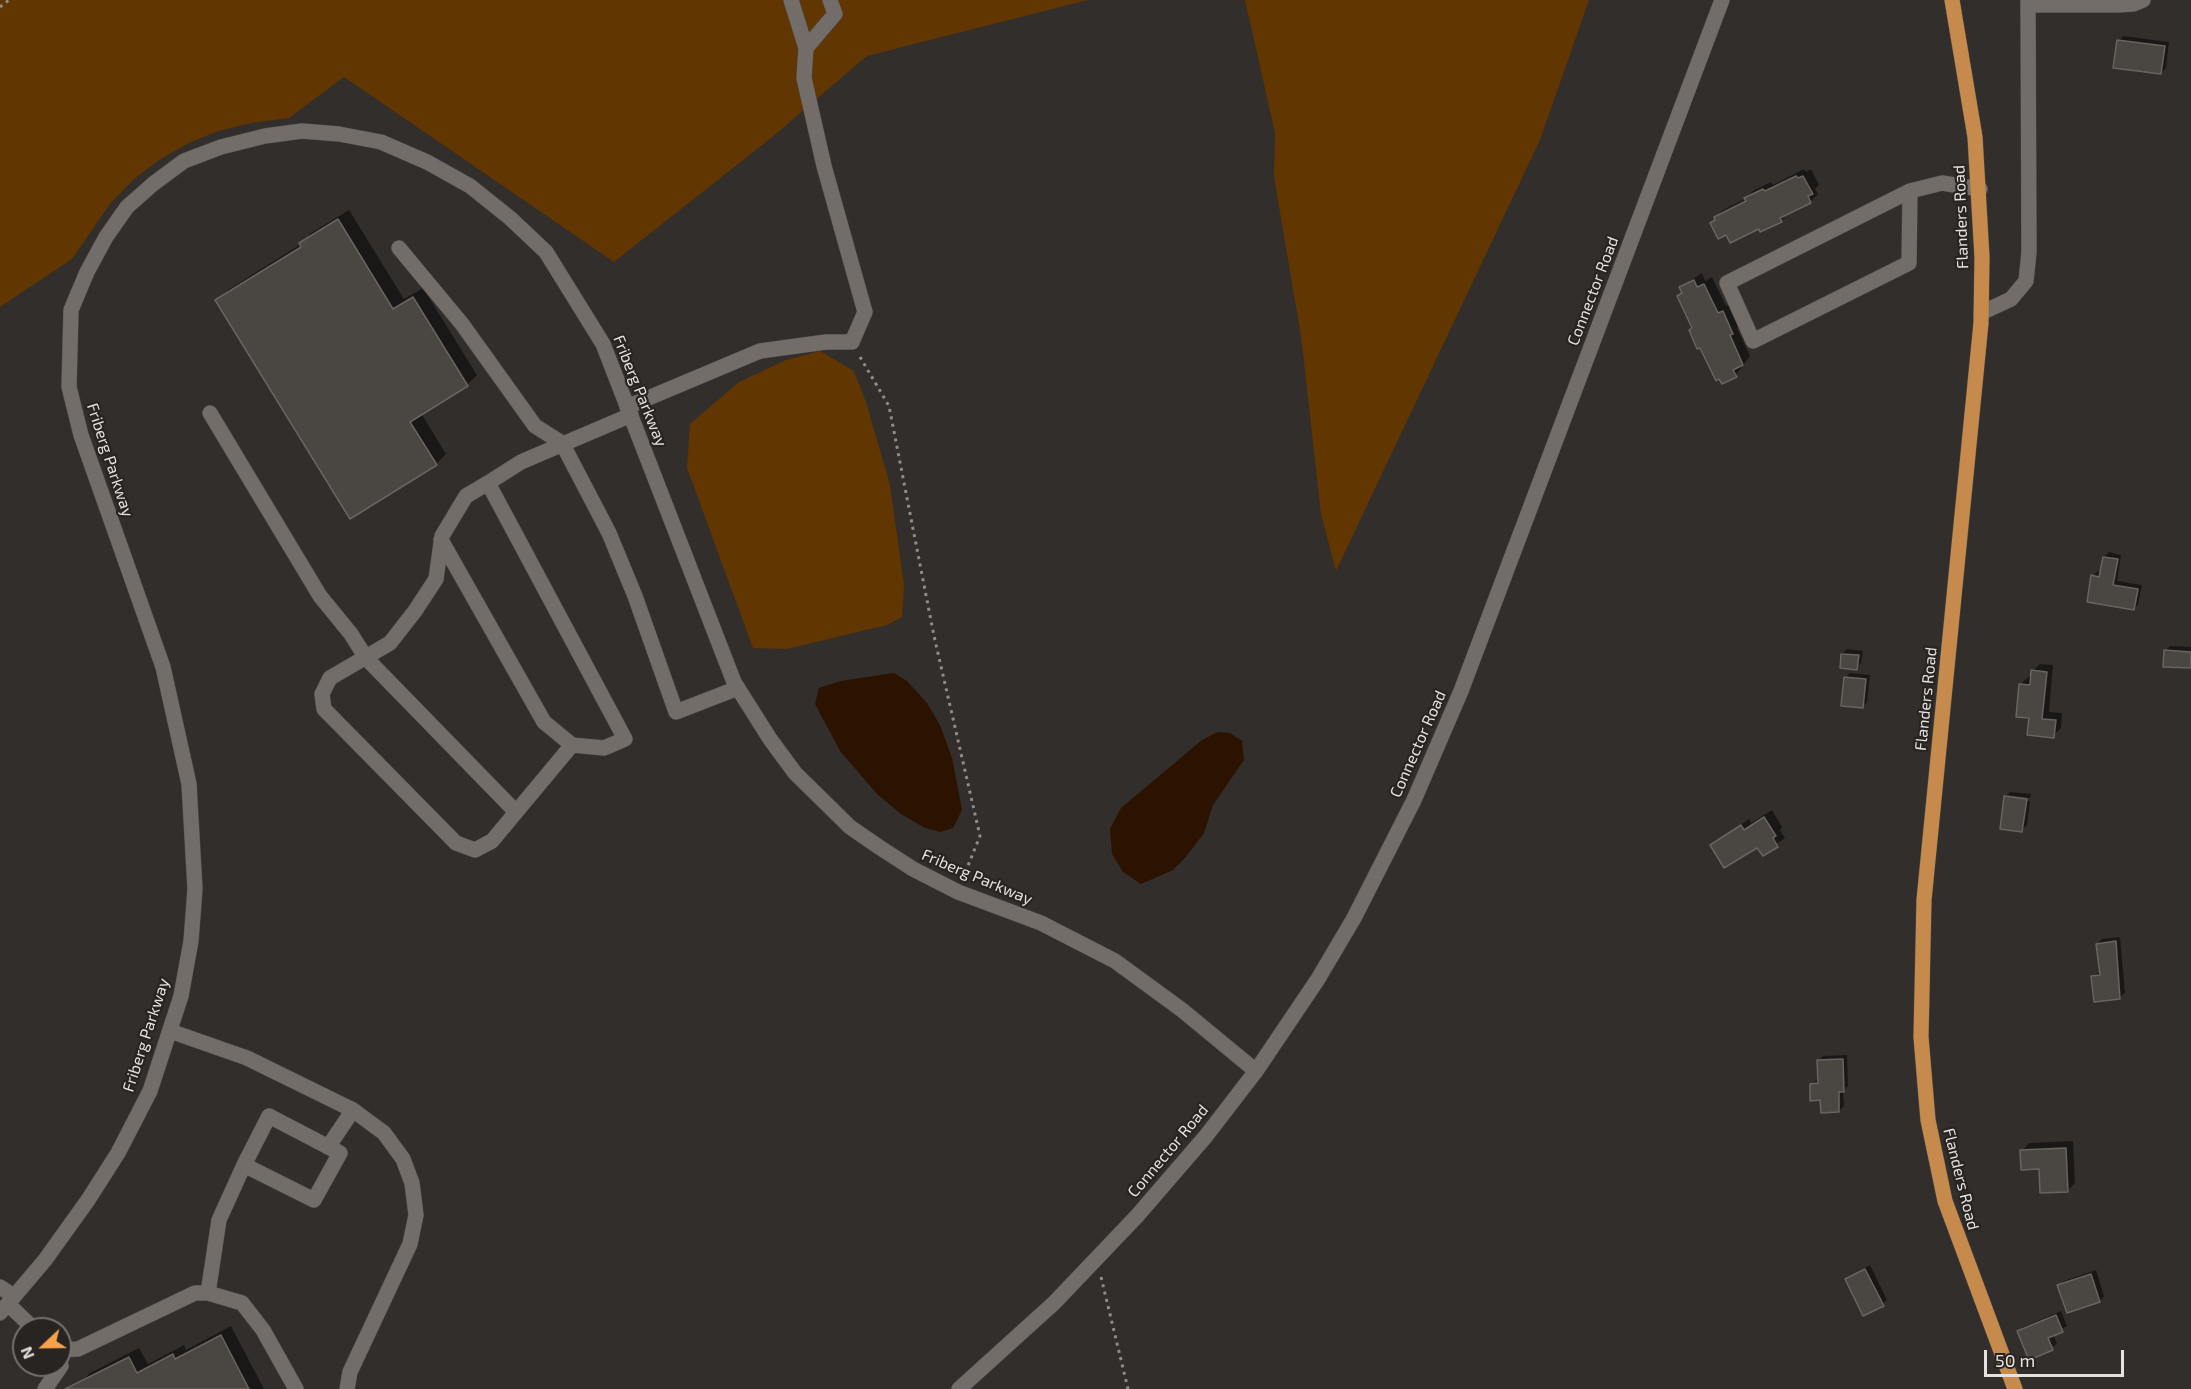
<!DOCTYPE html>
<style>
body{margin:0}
#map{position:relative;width:2191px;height:1389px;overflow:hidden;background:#322e2b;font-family:"Exo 2",sans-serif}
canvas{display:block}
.north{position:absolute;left:12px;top:1317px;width:60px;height:60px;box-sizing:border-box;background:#282421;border:2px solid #73706d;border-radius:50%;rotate:248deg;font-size:16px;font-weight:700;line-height:24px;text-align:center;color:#e4e1df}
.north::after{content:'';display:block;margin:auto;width:21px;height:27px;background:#f7a149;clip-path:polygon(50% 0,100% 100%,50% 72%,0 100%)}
.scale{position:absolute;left:1984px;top:1350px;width:140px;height:27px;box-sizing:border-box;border:3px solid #e4e1df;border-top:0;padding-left:8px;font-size:18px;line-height:21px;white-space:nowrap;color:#e4e1df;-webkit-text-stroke:4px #282421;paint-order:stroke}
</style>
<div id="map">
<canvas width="2191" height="1389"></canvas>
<div class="north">N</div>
<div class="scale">50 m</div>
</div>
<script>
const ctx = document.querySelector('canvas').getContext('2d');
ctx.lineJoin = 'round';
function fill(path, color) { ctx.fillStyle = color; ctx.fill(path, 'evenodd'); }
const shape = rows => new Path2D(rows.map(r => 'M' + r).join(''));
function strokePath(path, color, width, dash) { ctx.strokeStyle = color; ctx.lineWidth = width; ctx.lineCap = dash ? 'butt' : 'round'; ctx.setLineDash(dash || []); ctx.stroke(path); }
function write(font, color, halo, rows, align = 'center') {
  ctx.font = font + ' "Exo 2",sans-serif'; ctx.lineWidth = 4.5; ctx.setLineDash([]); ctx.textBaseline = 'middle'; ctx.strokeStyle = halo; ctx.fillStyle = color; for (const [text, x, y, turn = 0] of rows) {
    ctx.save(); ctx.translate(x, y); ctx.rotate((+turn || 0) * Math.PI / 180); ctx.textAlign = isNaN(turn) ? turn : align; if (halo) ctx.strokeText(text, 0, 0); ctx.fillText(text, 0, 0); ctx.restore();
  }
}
fill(shape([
 [0,0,1088,0,867,56,771,138,614,262,344,77,289,118,251,123,218,131,187,144,159,160,133,180,110,204,72,259,0,307],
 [1245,0,1589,0,1540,140,1336,571,1321,514,1301,336,1274,177,1275,133],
 [820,351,854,371,866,402,890,485,904,585,902,617,887,625,787,649,753,648,687,468,690,424,739,382,786,360]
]), '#613600');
fill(shape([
 [894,673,907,681,927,703,940,725,952,758,962,810,953,828,940,832,925,828,901,814,877,794,840,751,815,704,819,688,841,681],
 [1218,732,1230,733,1242,741,1244,760,1213,805,1204,833,1185,858,1173,870,1141,884,1123,872,1112,854,1110,829,1121,808,1202,740]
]), '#2c1300');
fill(shape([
 [2123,36,2169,42,2166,68,2161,73,2119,41],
 [1804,169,1806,172,1811,169,1819,185,1815,189,1818,194,1810,202,1789,213,1781,221,1731,241,1715,217,1723,210,1745,199,1753,191,1771,182,1773,185],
 [349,210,404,299,423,288,477,375,467,385,421,413,446,454,436,464,217,300,228,290,301,244,311,233],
 [1702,273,1705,281,1712,277,1726,306,1730,304,1740,325,1737,328,1750,356,1736,375,1693,328,1679,296,1683,292,1681,287],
 [2109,552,2121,555,2117,581,2142,585,2138,604,2134,609,2093,576,2098,571,2102,572,2104,557],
 [2170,646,2191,647,2191,666,2165,651],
 [1847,649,1863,651,1861,663,1856,668,1842,654],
 [2040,664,2053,665,2049,712,2062,713,2061,728,2053,736,2030,717,2021,684,2028,677,2032,677,2033,671],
 [1850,673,1870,675,1867,702,1862,707,1845,678],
 [2010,792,2031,794,2030,798,2008,795,2008,798,2030,801,2027,825,2022,830,2006,797],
 [1772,810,1782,827,1780,830,1785,838,1763,854,1758,846,1712,845,1749,819,1751,823],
 [2120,937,2125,993,2120,997,2092,977,2101,971,2097,944,2102,939],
 [1847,1055,1848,1086,1843,1091,1844,1106,1839,1111,1822,1099,1811,1084,1819,1079,1819,1061,1823,1056],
 [2073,1141,2075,1183,2067,1191,2022,1151,2029,1143],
 [1870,1265,1887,1300,1883,1304,1846,1279],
 [2096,1270,2104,1296,2100,1301,2068,1311,2059,1285,2064,1281],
 [2061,1311,2067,1326,2053,1334,2057,1344,2030,1358,2018,1332,2023,1327],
 [231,1326,264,1389,84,1389,80,1383,90,1373,139,1348,148,1364,184,1345,186,1350]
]), '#0007');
const building = shape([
 [2117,40,2165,46,2161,74,2113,68,2117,40],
 [1796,176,1798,178,1803,176,1813,194,1808,196,1811,203,1780,218,1782,222,1760,232,1759,229,1730,243,1726,235,1718,239,1710,223,1715,220,1714,217,1746,201,1744,198,1763,189,1765,191,1796,176],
 [338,219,393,309,413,297,468,386,410,422,437,465,350,519,215,300,301,247,299,243,338,219],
 [1694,280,1697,287,1704,284,1718,313,1723,311,1733,334,1730,335,1743,365,1733,370,1737,377,1722,384,1719,379,1716,381,1700,348,1697,349,1689,330,1692,328,1677,296,1682,293,1679,287,1694,280],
 [2103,557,2118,559,2113,585,2138,589,2134,610,2087,602,2091,575,2099,577,2103,557],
 [2164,650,2191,652,2191,668,2163,667,2164,650],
 [1841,654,1859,655,1857,670,1840,668,1841,654],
 [2031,670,2047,672,2042,719,2056,720,2054,738,2027,735,2029,718,2016,717,2019,684,2030,685,2031,670],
 [1844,677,1866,679,1863,708,1841,706,1844,677],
 [2004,796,2027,799,2022,832,2000,829,2004,796],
 [1764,817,1776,836,1773,838,1778,847,1763,856,1757,848,1724,868,1710,845,1741,825,1744,830,1764,817],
 [2116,941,2120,999,2094,1002,2091,976,2100,975,2096,944,2116,941],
 [1843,1059,1844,1092,1839,1092,1839,1112,1821,1113,1820,1100,1810,1101,1810,1084,1818,1083,1817,1060,1843,1059],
 [2066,1148,2068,1192,2040,1193,2039,1169,2021,1170,2020,1150,2066,1148],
 [1865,1269,1884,1306,1863,1316,1845,1279,1865,1269],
 [2091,1274,2100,1302,2067,1313,2057,1285,2091,1274],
 [2056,1315,2063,1332,2048,1338,2053,1350,2029,1360,2017,1331,2056,1315],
 [221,1335,249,1389,65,1389,129,1357,137,1373,173,1354,175,1359,221,1335]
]);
fill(building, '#4a4642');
strokePath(building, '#696460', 1.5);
const minor = shape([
 [2028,5,2118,5,2133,4,2143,0],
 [806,48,835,14,830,0],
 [1910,191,1909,263,1753,341,1727,283,1910,191,1942,183,1980,189],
 [399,248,462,324,535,426,562,443,609,533,635,596,676,712,738,688],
 [1981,313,2011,299,2026,281,2029,252,2028,0],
 [627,407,760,351,826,342,852,342,865,312,824,166,804,78,806,48,791,0],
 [210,413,320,596,351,634,366,658,516,812],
 [488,483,625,739,604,748,572,745,492,841,475,850,456,843,324,709,322,694,330,678,390,643,415,611,436,579,442,536,466,496,488,483,521,462,631,415],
 [441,540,544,722,572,745],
 [170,1031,247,1058,353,1110,328,1147],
 [0,1287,14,1296],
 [208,1293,242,1303,263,1330,296,1389],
 [8,1304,34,1329],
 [0,1313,45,1260,88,1200,118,1153,150,1091,181,996,191,941,195,889,189,784,163,667,81,435,69,387,71,310,87,272,106,237,127,207,153,184,184,161,221,147,265,136,302,131,339,134,381,142,427,162,470,186,510,218,546,252,603,344,734,682,770,739,795,773,850,827,879,847,913,869,958,892,1041,923,1115,961,1182,1010,1256,1071],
 [60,1350,78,1349,195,1293,208,1293,219,1220,244,1165,269,1116,340,1153,314,1200,244,1165],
 [45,1389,61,1366,60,1363],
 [347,1389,350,1372,410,1244,416,1215,412,1183,403,1159,384,1133,353,1110],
 [959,1389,1054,1303,1137,1216,1206,1136,1256,1071,1318,979,1354,918,1414,800,1461,691,1722,0]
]);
const major = shape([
 [1952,0,1975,137,1982,257,1981,323,1924,900,1921,1037,1928,1120,1945,1201,2015,1389]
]);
strokePath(minor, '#4f4b48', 16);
strokePath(major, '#4f4b48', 16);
strokePath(shape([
 [0,7,9,0],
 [860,357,889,406,934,636,980,836,963,878],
 [1101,1277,1128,1389]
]), '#908c8a', 3, [3, 4.5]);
strokePath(minor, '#726d69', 15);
strokePath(major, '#c58a4c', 15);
write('16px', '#e4e1df', '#282421', [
 ["Flanders Road",1961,217,-92],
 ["Connector Road",1593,291,-69],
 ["Friberg Parkway",640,391,68],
 ["Friberg Parkway",110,460,72],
 ["Flanders Road",1926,699,-84],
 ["Connector Road",1418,744,-66],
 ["Friberg Parkway",977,877,23],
 ["Friberg Parkway",146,1035,-72],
 ["Connector Road",1168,1151,-50],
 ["Flanders Road",1961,1179,76]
]);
</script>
